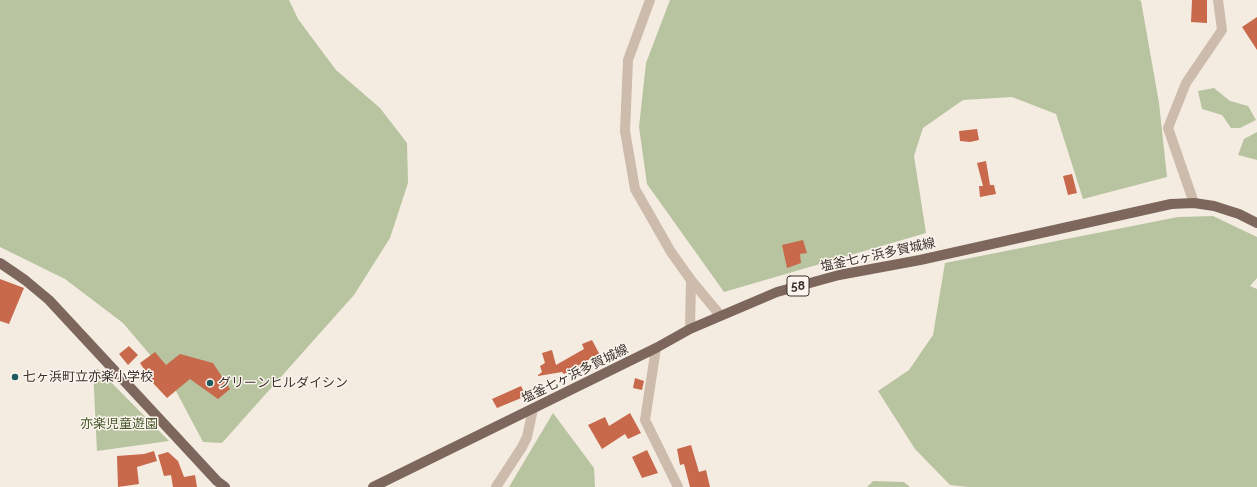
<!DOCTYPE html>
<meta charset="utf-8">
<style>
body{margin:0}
canvas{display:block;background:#f4ebe1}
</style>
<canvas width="1257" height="487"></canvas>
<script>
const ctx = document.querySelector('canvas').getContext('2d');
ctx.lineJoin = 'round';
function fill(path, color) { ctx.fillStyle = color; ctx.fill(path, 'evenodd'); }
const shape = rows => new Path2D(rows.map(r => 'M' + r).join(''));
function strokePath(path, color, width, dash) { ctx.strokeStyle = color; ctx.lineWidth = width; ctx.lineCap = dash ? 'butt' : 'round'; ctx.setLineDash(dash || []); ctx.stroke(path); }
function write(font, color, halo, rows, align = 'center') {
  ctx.font = font + ' Raleway,"Noto Sans JP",sans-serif'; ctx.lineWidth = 3; ctx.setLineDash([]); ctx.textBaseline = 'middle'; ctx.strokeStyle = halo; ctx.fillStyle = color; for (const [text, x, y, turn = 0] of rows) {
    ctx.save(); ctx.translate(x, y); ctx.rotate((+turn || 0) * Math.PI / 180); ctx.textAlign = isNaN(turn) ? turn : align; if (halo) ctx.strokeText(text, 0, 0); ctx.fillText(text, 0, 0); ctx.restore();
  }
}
fill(shape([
 [0,0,289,0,298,19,336,70,380,108,407,143,408,183,390,238,354,295,222,443,203,442,168,376,123,323,65,279,0,247],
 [670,0,1139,0,1141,1,1159,103,1167,177,1083,199,1056,114,1012,97,963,100,923,128,914,156,926,233,724,292,647,184,639,127,646,63],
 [1214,88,1230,101,1248,106,1256,120,1240,128,1231,128,1222,115,1202,109,1198,91],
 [1257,132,1257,160,1238,155,1244,139],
 [1213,216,1257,237,1257,278,1250,286,1257,289,1257,487,968,487,950,485,915,449,878,391,909,370,933,335,945,263,1178,217],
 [93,369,98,369,169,441,97,451],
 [553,413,594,468,595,487,509,487],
 [873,481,904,482,910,487,867,487]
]), '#b8c4a0');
fill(shape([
 [1192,0,1207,0,1207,23,1191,22],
 [1257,17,1257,50,1242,27],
 [977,129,979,140,970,142,960,141,959,131],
 [986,161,990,185,994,185,996,194,980,197,979,186,983,186,977,163],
 [1072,174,1077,193,1068,195,1063,176],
 [803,240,807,253,800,254,801,263,787,268,782,245],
 [0,279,24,288,9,324,0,321],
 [592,340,601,357,592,362,590,359,564,374,562,372,538,376,538,375,542,372,540,366,545,363,542,353,552,350,556,365,584,349,582,344],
 [129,346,138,355,128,365,119,354],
 [155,352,166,365,180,354,213,363,230,389,218,399,190,379,167,398,153,383,140,363],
 [635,378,644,381,642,390,633,388],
 [521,386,526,396,497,408,492,399],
 [630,413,641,433,628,439,625,434,602,449,588,425,605,417,609,426],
 [691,445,699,472,706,470,710,487,690,487,684,464,680,465,677,449],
 [647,450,658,473,642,478,632,457],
 [154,451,157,461,137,467,139,484,118,487,117,456,144,454],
 [168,452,178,461,184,477,195,475,197,487,173,487,171,475,164,476,158,455]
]), '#c8694b');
strokePath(shape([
 [1194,203,1168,128,1186,83,1222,30,1218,0],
 [656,348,645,420,678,487],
 [496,487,522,447,527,437,533,409]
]), '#cdbbac', 10);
strokePath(shape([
 [650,0,628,60,625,131,635,189,671,252,691,280,720,315],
 [690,329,691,280]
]), '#cdbbac', 10);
strokePath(shape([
 [0,263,25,280,49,300,179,440,217,481,225,487],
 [373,487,656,348,690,329,777,292,839,275,920,260,1171,204,1194,203,1214,206,1239,214,1257,223]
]), '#7d675c', 10);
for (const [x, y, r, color] of [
 [15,377,4,"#1f5a5e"],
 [210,383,4,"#1f5a5e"]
]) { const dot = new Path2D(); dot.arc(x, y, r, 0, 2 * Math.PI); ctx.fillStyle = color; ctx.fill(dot); strokePath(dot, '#fbf5ee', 1.5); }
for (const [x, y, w] of [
 [798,286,22]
]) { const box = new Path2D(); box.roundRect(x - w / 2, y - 10, w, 20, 3); ctx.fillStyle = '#fbf5ee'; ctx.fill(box); strokePath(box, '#3b302b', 1); }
write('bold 12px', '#3b302b', null, [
 ["58",798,286]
]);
write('13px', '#3b302b', '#fbf5ee', [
 ["塩釜七ヶ浜多賀城線",878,255,-12],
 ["塩釜七ヶ浜多賀城線",575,374,-26]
]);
write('13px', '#3b302b', '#fbf5ee', [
 ["七ヶ浜町立亦楽小学校",23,377],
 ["グリーンヒルダイシン",218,383]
], 'left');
write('13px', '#4a5a2e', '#fbf5ee', [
 ["亦楽児童遊園",119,424]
]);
</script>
